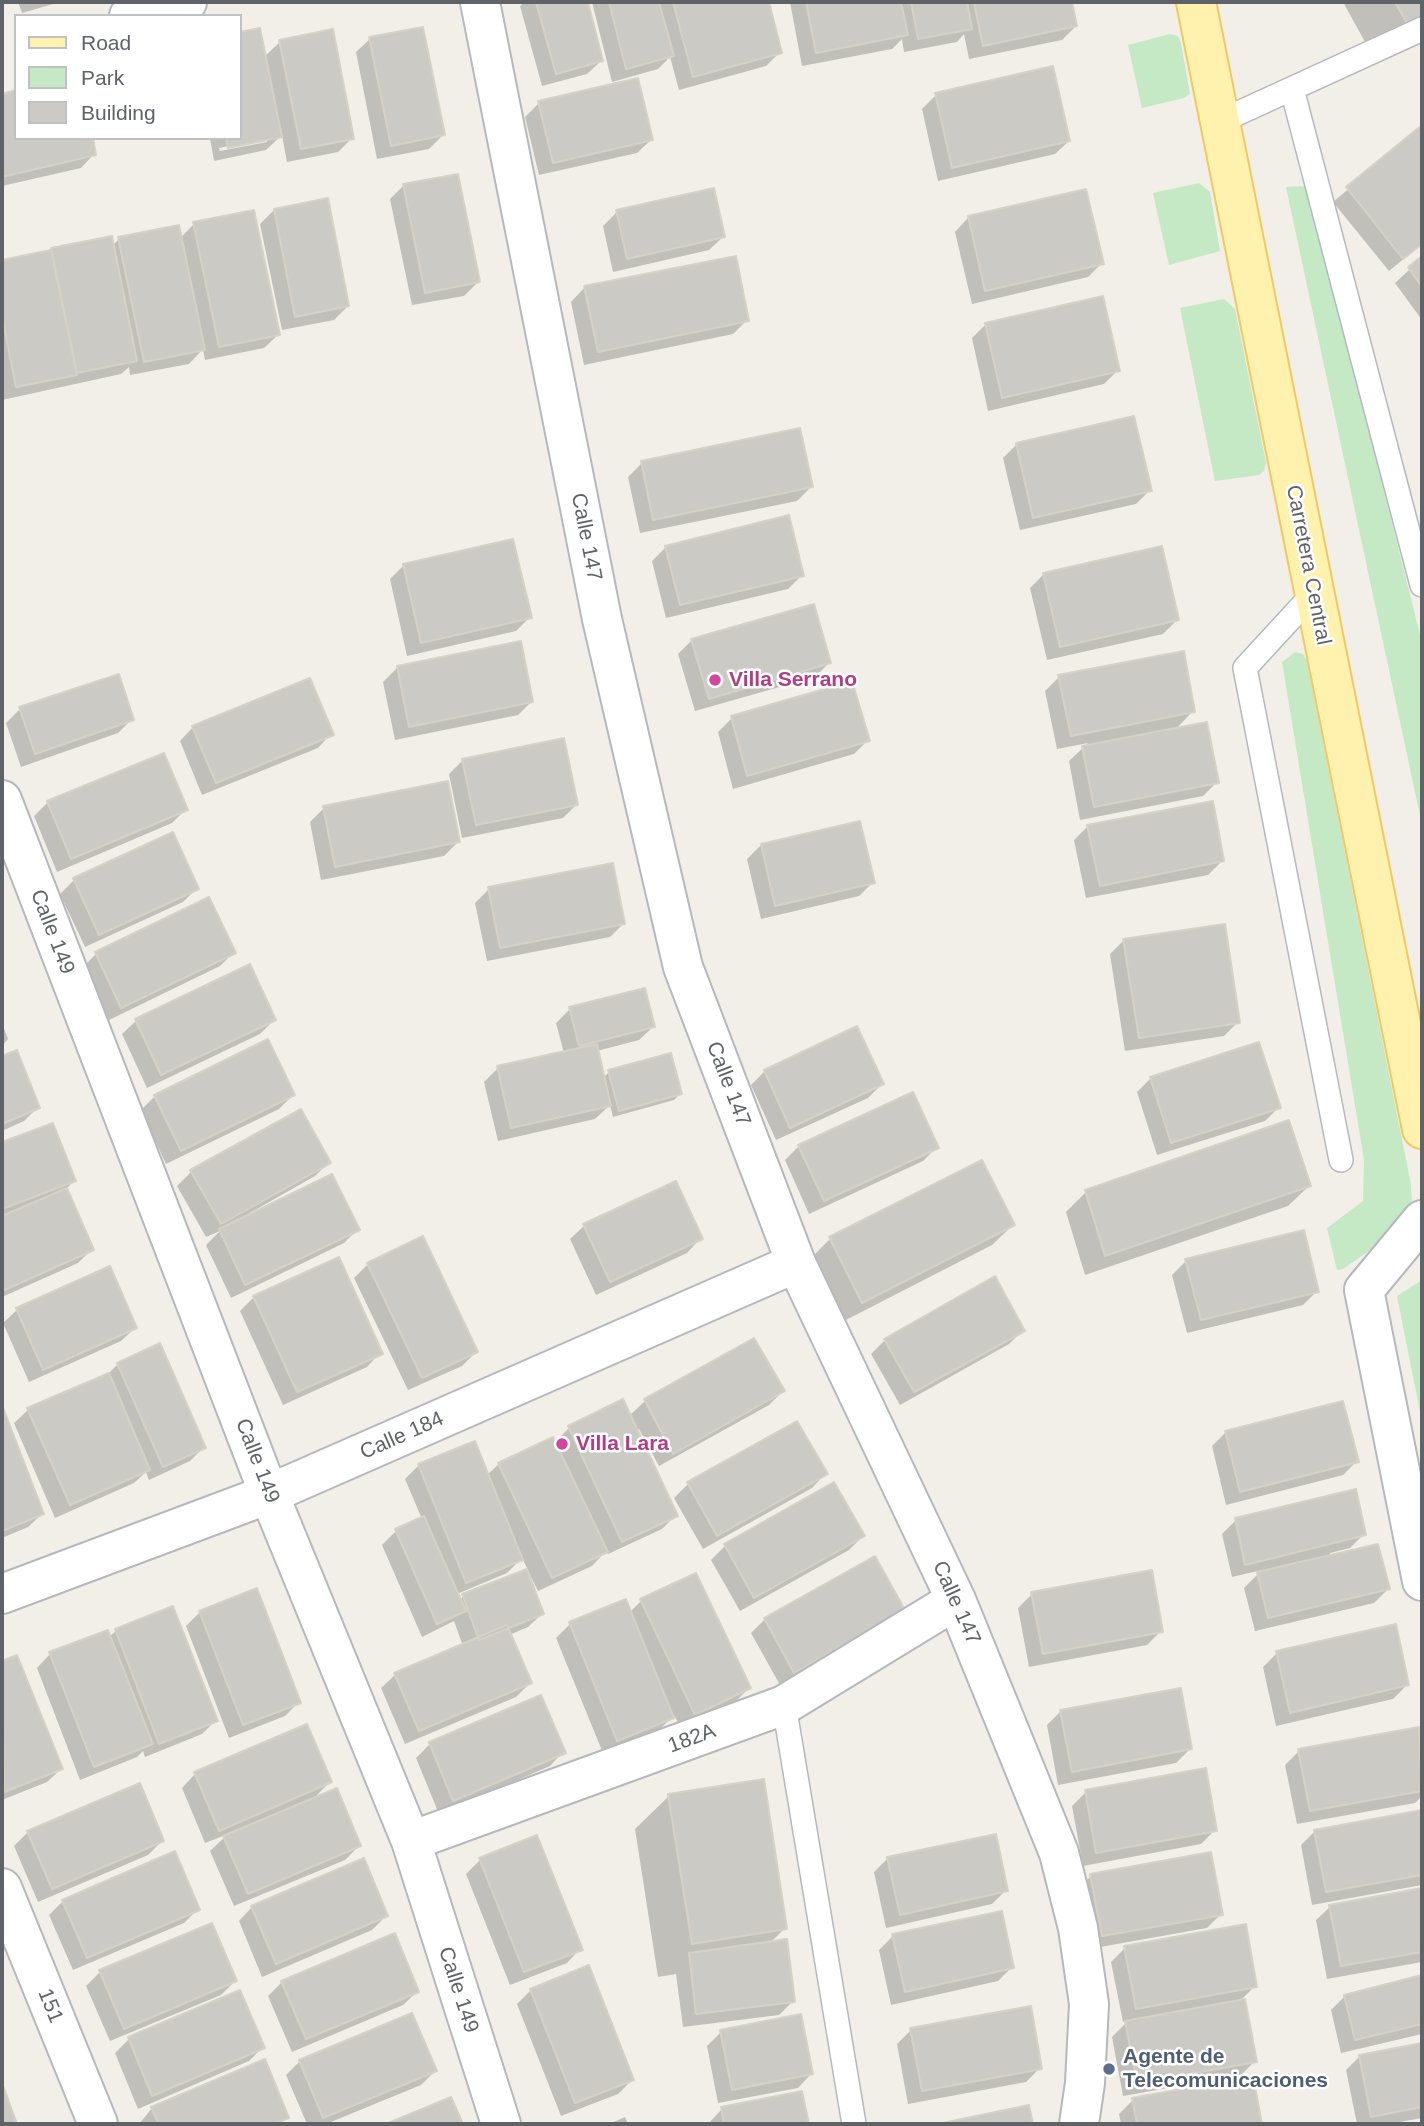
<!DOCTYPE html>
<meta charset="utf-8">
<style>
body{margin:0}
#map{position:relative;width:1424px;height:2126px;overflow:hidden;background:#f1efe8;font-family:Helvetica,sans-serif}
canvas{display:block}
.frame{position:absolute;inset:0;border:4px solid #5f6368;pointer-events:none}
.legend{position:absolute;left:14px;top:14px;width:228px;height:126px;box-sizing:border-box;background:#fff;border:2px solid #bfc1c3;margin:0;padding:9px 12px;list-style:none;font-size:21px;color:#5f6368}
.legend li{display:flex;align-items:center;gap:14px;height:35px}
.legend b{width:35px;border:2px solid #bfc1c3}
</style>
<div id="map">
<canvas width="1424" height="2126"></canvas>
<div class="frame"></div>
<ul class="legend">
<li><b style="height:9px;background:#fff2af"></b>Road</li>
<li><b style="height:19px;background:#c5e8c5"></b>Park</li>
<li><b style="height:19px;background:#cccac5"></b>Building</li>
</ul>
</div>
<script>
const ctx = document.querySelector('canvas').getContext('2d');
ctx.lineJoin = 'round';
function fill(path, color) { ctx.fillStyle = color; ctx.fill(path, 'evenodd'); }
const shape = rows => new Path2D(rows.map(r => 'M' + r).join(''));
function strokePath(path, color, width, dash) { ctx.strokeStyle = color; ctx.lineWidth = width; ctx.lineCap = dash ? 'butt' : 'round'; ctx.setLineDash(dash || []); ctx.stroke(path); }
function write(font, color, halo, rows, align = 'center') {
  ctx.font = font + ' Helvetica,sans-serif'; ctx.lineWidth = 5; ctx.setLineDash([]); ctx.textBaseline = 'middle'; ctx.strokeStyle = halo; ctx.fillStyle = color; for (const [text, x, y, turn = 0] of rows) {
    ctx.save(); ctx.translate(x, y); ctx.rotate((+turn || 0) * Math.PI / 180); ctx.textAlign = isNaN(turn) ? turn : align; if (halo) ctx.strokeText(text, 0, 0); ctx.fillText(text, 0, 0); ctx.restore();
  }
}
fill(shape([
 [1170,34,1178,36,1181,43,1190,94,1184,98,1142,108,1128,45],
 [1199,183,1210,192,1220,251,1169,265,1153,193],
 [1308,186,1422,643,1422,825,1286,187],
 [1224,299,1235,309,1266,463,1264,471,1259,475,1215,481,1180,308],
 [1295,652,1303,654,1307,661,1411,1185,1412,1206,1379,1244,1343,1269,1337,1270,1327,1228,1363,1201,1364,1160,1282,662],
 [1422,1280,1422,1422,1397,1296]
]), '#c5e8c5');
fill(shape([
 [18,2,60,2,22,13],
 [525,2,586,2,601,61,587,74,542,86,520,6],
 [592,2,767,2,780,52,766,66,679,90,670,57,658,69,612,82],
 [790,2,1070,2,1076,26,1062,40,969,59,964,34,957,42,904,52,902,39,892,49,802,66],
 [1343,2,1422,2,1422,33,1375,60],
 [259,30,264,57,280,42,352,138,338,152,287,162,282,135,266,150,214,161,210,138,240,138,240,34],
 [267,138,267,142,220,151,219,148],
 [370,39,443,135,429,149,377,159,356,52],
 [16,92,16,138,94,154,81,168,2,186,2,95],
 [936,95,1069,141,1055,154,938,181,922,109],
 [539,103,651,140,637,153,539,175,525,117],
 [1422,127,1422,244,1389,271,1333,202],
 [404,185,478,282,464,296,412,305,390,199],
 [274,210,348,306,334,320,282,330,260,224],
 [617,212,723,237,709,250,613,272,603,226],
 [968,218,1102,263,1088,277,972,304,955,232],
 [194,224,278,335,264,348,205,360,203,349,189,364,130,375,129,367,121,374,2,400,2,262,110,238,112,246,119,239,180,238],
 [1422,258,1422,320,1395,283],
 [584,288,747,320,733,334,584,365,571,302],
 [986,324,1118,370,1104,384,988,411,972,338],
 [1017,444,1150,490,1136,504,1020,530,1003,458],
 [642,463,811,487,797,501,640,533,628,477],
 [666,547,802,575,788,589,666,618,652,561],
 [404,565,530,617,516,631,407,656,390,579],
 [1044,574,1177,620,1163,634,1047,660,1030,588],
 [692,640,829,663,815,677,695,711,678,654],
 [397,668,532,701,518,715,395,740,383,682],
 [1059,677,1193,711,1175,730,1217,782,1203,796,1080,820,1069,761,1088,743,1057,749,1045,691],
 [851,683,868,740,854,754,733,789,718,732,732,718],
 [20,709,132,719,118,733,21,767,6,723],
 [193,727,331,734,318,748,202,795,180,741],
 [463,760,576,805,563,818,462,838,449,774],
 [48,802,186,809,172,823,57,872,34,816],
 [324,808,458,842,444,856,321,880,310,822],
 [1088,826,1222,861,1208,875,1086,898,1074,840],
 [172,834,197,888,183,902,85,947,60,894,74,880],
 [761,845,873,882,859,896,761,919,747,859],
 [489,889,624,923,610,937,487,961,475,903],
 [209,900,234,952,220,966,107,1021,82,968,96,954],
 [1124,940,1238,1022,1224,1036,1125,1051,1110,954],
 [570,1009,653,1027,639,1040,597,1051,603,1078,609,1072,680,1094,674,1100,613,1117,610,1105,595,1119,498,1141,484,1082,498,1068,564,1053,556,1023],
 [274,1020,260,1034,147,1088,122,1034,136,1021],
 [2,1023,8,1039,2,1046],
 [16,1052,38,1107,24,1121,2,1131,2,1058],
 [765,1071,882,1084,868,1098,776,1140,751,1085],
 [1151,1078,1279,1107,1265,1121,1157,1155,1137,1092],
 [293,1095,279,1109,166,1164,141,1110,155,1096],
 [52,1125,74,1181,66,1189,92,1249,78,1263,2,1297,2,1144],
 [799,1146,937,1147,923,1161,809,1214,785,1160],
 [329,1162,315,1176,248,1214,358,1229,344,1243,231,1298,206,1245,220,1231,206,1237,177,1186,191,1172],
 [1309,1186,1288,1206,1085,1275,1066,1212,1086,1192],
 [1013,1225,992,1245,842,1322,810,1259,830,1239],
 [584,1226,700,1239,687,1253,596,1295,570,1239],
 [1186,1261,1317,1291,1303,1305,1187,1333,1172,1275],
 [368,1264,476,1352,462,1366,408,1390,354,1278],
 [254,1297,380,1353,367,1367,283,1405,240,1311],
 [17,1310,135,1328,121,1341,29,1382,3,1323],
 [1023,1330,1009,1344,900,1405,871,1354,885,1340],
 [754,1340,783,1391,769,1405,659,1466,639,1429,636,1431,676,1515,662,1529,608,1554,606,1551,592,1566,538,1591,531,1577,528,1578,542,1614,528,1627,509,1635,530,1683,516,1697,405,1744,381,1688,395,1675,463,1646,454,1621,422,1637,382,1545,396,1531,422,1519,405,1479,419,1465,487,1475,499,1464,554,1443,569,1428,629,1416,645,1401],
 [522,1558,528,1570,459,1599,457,1594,507,1573],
 [159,1345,204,1447,190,1461,149,1480,146,1472,134,1483,55,1518,14,1423,28,1410,105,1377,118,1364],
 [2,1410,42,1514,28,1527,2,1538],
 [797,1423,825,1474,812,1488,703,1549,674,1498,688,1484],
 [1226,1432,1357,1461,1343,1475,1226,1505,1212,1446],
 [834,1485,863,1536,849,1550,740,1611,711,1560,725,1546],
 [1236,1520,1364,1534,1350,1548,1330,1553,1331,1557,1388,1589,1374,1603,1255,1631,1244,1588,1262,1570,1232,1577,1222,1534],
 [1032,1594,1161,1631,1147,1645,1029,1667,1018,1608],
 [641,1601,749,1688,735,1702,681,1728,674,1715,658,1731,603,1753,556,1638,570,1624,630,1612],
 [172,1609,216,1720,202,1734,145,1757,143,1751,137,1757,80,1780,37,1668,50,1654,109,1637,116,1631],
 [200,1612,299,1702,285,1716,229,1738,186,1626],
 [765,1619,889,1623,780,1685,751,1633],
 [1277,1653,1407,1685,1393,1699,1276,1726,1263,1667],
 [17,1657,61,1769,47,1782,2,1800,2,1663],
 [540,1697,563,1752,550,1766,439,1814,416,1758,430,1744],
 [1061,1711,1190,1749,1176,1763,1058,1785,1047,1725],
 [1418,1729,1422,1753,1422,1796,1415,1803,1297,1824,1285,1765,1299,1751],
 [195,1774,330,1782,312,1800,359,1846,345,1860,234,1906,210,1851,228,1834,205,1843,182,1788],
 [1086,1792,1215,1830,1201,1844,1083,1866,1072,1806],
 [669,1796,785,1928,770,1943,793,2001,779,2015,683,2027,676,1974,658,1977,635,1829],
 [1422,1812,1422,1885,1312,1905,1301,1845,1315,1831],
 [28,1832,162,1841,148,1855,38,1902,14,1846],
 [888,1858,1006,1890,992,1904,886,1928,874,1872],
 [480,1860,580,1949,567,1963,510,1985,466,1874],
 [1091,1876,1221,1914,1207,1928,1089,1949,1077,1890],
 [1422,1890,1422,1962,1327,1979,1316,1920,1330,1907],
 [63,1901,198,1909,184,1923,73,1970,49,1915],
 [252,1907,386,1916,372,1930,262,1977,239,1921],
 [893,1936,1012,1967,998,1981,891,2005,879,1950],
 [1125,1948,1255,1986,1239,2002,1255,2061,1241,2075,1123,2096,1112,2037,1128,2021,1123,2022,1111,1962],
 [100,1972,235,1981,221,1995,110,2041,86,1986],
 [1422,1977,1422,2034,1341,2053,1331,2010,1345,1996],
 [282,1982,417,1992,403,2005,292,2052,268,1996],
 [531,1990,632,2080,618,2094,561,2116,517,2004],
 [911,2030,1040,2068,1026,2082,908,2104,897,2044],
 [721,2032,811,2074,798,2088,718,2103,707,2046],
 [129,2039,263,2047,249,2061,138,2109,115,2053],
 [1422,2045,1422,2118,1388,2124,1357,2124,1346,2070,1360,2056],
 [300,2061,435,2071,421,2085,326,2124,307,2124,286,2075],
 [1252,2078,1260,2124,1121,2124,1119,2114,1133,2100],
 [801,2093,807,2124,708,2124,722,2109],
 [152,2108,287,2117,280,2124,139,2124],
 [625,2117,628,2124,609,2124]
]), '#0003');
const building = shape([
 [536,2,588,2,603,61,556,74,536,2],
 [609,2,659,2,674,56,626,69,609,2],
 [673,2,769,2,782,53,693,77,673,2],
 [806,2,901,2,908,35,816,53,806,2],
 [911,2,967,2,972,29,918,39,911,2],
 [974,2,1072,2,1077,26,983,46,974,2],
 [1395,2,1422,2,1422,20,1409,27,1395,2],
 [423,27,445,135,391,146,369,37,423,27],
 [260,28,282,137,228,148,226,138,240,138,240,32,260,28],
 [333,29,354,139,301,149,279,40,333,29],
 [1053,66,1070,141,952,168,935,93,1053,66],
 [638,78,653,140,553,163,538,101,638,78],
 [16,90,16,138,93,138,96,155,2,177,2,94,16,90],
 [1422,125,1422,244,1403,259,1346,187,1422,125],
 [458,174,480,282,425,293,403,184,458,174],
 [714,188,725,237,627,259,616,210,714,188],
 [1086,189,1104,264,985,291,968,216,1086,189],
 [328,198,349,306,295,317,274,209,328,198],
 [254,210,280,335,219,347,193,222,254,210],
 [179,225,205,350,144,362,118,237,179,225],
 [112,236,137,361,77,373,51,248,112,236],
 [51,250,77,375,16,387,2,316,2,260,51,250],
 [736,256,749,321,598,352,584,286,736,256],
 [1422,256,1422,287,1408,267,1422,256],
 [1103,296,1120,371,1002,398,985,323,1103,296],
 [1134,416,1152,491,1033,518,1016,443,1134,416],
 [800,428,813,487,653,520,641,461,800,428],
 [789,515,804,576,680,605,665,546,789,515],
 [513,539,532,618,421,643,403,564,513,539],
 [1162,546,1179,620,1060,647,1043,573,1162,546],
 [814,604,831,663,709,699,691,639,814,604],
 [521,641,533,702,409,727,397,666,521,641],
 [1184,651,1195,712,1071,736,1058,675,1184,651],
 [119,674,134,720,35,754,19,707,119,674],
 [310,678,334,735,216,783,192,726,310,678],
 [852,681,870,741,747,776,731,716,852,681],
 [1207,722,1219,783,1094,807,1082,746,1207,722],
 [564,738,578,805,476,825,462,759,564,738],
 [164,753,188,810,71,859,47,801,164,753],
 [448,781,460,842,335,867,323,806,448,781],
 [1213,801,1224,861,1100,886,1087,825,1213,801],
 [860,821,875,883,775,906,761,844,860,821],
 [173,832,199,889,99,935,73,878,173,832],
 [613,863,625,924,500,948,488,887,613,863],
 [209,897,236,953,121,1008,95,952,209,897],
 [1225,924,1240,1023,1139,1038,1123,939,1225,924],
 [250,964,276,1020,161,1075,135,1019,250,964],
 [645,988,655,1027,579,1046,569,1007,645,988],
 [857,1026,884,1084,790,1128,764,1070,857,1026],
 [268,1039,295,1095,181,1151,154,1095,268,1039],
 [1259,1042,1281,1108,1171,1143,1150,1077,1259,1042],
 [597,1044,611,1106,511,1128,497,1066,597,1044],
 [17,1050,40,1108,2,1124,2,1056,17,1050],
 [671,1053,682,1094,619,1111,608,1070,671,1053],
 [913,1092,939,1148,824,1201,798,1145,913,1092],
 [301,1109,331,1163,221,1224,190,1170,301,1109],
 [1289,1120,1311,1186,1105,1256,1085,1190,1289,1120],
 [53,1123,76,1181,2,1209,2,1142,53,1123],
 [982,1160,1015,1225,862,1303,829,1237,982,1160],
 [332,1174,360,1230,245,1285,219,1229,332,1174],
 [676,1181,703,1239,610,1282,583,1224,676,1181],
 [67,1188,94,1250,2,1291,2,1216,67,1188],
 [1304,1230,1319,1292,1201,1320,1185,1259,1304,1230],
 [423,1236,478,1352,422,1378,367,1263,423,1236],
 [339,1257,383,1354,297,1392,253,1296,339,1257],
 [110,1266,137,1328,43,1370,16,1308,110,1266],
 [995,1276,1025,1331,914,1392,884,1339,995,1276],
 [754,1338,785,1391,673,1454,644,1399,754,1338],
 [160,1343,206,1448,163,1467,117,1363,160,1343],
 [109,1373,150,1470,70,1505,27,1408,109,1373],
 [623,1399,678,1516,622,1542,568,1426,623,1399],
 [1343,1401,1359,1462,1240,1492,1225,1431,1343,1401],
 [2,1405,44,1514,2,1531,2,1405],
 [797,1421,828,1474,717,1536,687,1482,797,1421],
 [553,1437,608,1552,552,1578,498,1463,553,1437],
 [475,1441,523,1560,466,1583,418,1464,475,1441],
 [834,1482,865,1536,754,1598,724,1544,834,1482],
 [1356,1489,1366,1535,1245,1565,1235,1518,1356,1489],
 [424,1516,466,1611,437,1624,395,1529,424,1516],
 [1378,1544,1390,1589,1268,1618,1257,1572,1378,1544],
 [875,1556,905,1610,794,1673,764,1618,875,1556],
 [527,1569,544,1614,479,1640,462,1594,527,1569],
 [1152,1570,1163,1632,1043,1654,1031,1592,1152,1570],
 [696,1573,751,1688,695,1715,640,1599,696,1573],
 [257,1588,301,1703,243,1725,199,1611,257,1588],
 [626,1599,674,1718,617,1741,569,1622,626,1599],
 [173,1606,218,1721,159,1744,115,1629,173,1606],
 [1396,1624,1409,1685,1290,1713,1276,1651,1396,1624],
 [507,1625,532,1683,419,1731,394,1673,507,1625],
 [108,1630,153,1744,94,1767,49,1652,108,1630],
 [17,1655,63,1769,4,1792,2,1661,17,1655],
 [1181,1688,1192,1749,1072,1772,1060,1710,1181,1688],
 [541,1695,566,1753,453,1801,429,1742,541,1695],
 [307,1724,332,1782,219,1831,194,1772,307,1724],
 [1419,1727,1422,1791,1310,1811,1298,1749,1419,1727],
 [1206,1768,1217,1831,1096,1853,1085,1790,1206,1768],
 [764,1779,787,1929,692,1944,668,1794,764,1779],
 [140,1783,164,1841,52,1889,27,1831,140,1783],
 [337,1788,361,1846,248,1894,223,1836,337,1788],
 [1422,1810,1422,1875,1326,1892,1314,1830,1422,1810],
 [996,1834,1008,1891,900,1915,887,1857,996,1834],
 [537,1835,583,1950,524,1972,479,1858,537,1835],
 [175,1851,200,1910,87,1958,62,1900,175,1851],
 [1211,1852,1223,1915,1102,1936,1090,1874,1211,1852],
 [364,1858,388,1916,276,1964,251,1906,364,1858],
 [1422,1888,1422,1952,1341,1966,1329,1905,1422,1888],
 [1002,1911,1014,1968,905,1992,892,1934,1002,1911],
 [212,1923,237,1981,124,2029,99,1970,212,1923],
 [1246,1924,1257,1987,1136,2009,1124,1946,1246,1924],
 [395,1933,419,1992,306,2039,281,1981,395,1933],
 [787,1939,795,2002,696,2014,689,1953,787,1939],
 [589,1965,634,2080,575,2103,530,1989,589,1965],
 [1422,1975,1422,2024,1355,2040,1344,1995,1422,1975],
 [240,1990,265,2048,152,2096,128,2037,240,1990],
 [1245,1999,1257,2062,1137,2083,1125,2021,1245,1999],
 [1031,2006,1042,2069,922,2091,910,2028,1031,2006],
 [412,2013,437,2071,323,2118,299,2060,412,2013],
 [801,2014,813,2074,732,2090,720,2030,801,2014],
 [1422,2043,1422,2107,1371,2117,1359,2055,1422,2043],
 [265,2059,289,2118,273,2124,159,2124,151,2107,265,2059],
 [1253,2076,1262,2124,1137,2124,1132,2098,1253,2076],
 [2,2083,17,2124,2,2124,2,2083],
 [802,2091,809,2124,724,2124,721,2107,802,2091],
 [451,2097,463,2124,386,2124,451,2097],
 [1029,2105,1033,2124,938,2124,1029,2105]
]);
fill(building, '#cccac5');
strokePath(building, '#d6d1c6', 2);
const lane = shape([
 [1292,89,1422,585],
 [1219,122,1422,29],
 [1314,593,1245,668,1341,1160],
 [784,1705,854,2124]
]);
const street = shape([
 [480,2,602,619,683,967,796,1263,956,1600,1059,1853,1078,1928,1089,2004,1085,2083,1079,2124],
 [129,16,187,2],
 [2,800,269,1494,411,1841,501,2124],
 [1422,1220,1364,1290,1422,1581],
 [2,1594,269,1494,796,1263],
 [411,1841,784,1705,956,1600],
 [2,1888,98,2124]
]);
const primary = shape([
 [1196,2,1422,1129]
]);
strokePath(lane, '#b5b8bc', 26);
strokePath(street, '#b5b8bc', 42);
strokePath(primary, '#f2c960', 42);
strokePath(lane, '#fff', 23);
strokePath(street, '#fff', 38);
strokePath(primary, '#fff2af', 38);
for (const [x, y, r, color] of [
 [715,680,7,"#d1479c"],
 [562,1444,7,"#d1479c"],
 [1109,2069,7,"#5c6f8a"]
]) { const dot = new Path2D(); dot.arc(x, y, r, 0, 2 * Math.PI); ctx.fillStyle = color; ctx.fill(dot); strokePath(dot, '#fff', 2.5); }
write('21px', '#5f6368', '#fff', [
 ["Calle 147",586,537,79],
 ["Carretera Central",1308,565,79],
 ["Calle 149",52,932,69],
 ["Calle 147",728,1084,69],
 ["Calle 184",402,1436,-24],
 ["Calle 149",257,1461,69],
 ["Calle 147",956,1603,66],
 ["182А",692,1739,-20],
 ["Calle 149",458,1990,72],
 ["151",50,2006,68]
]);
write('bold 21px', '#b23c85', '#fff', [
 ["Villa Serrano",729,680],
 ["Villa Lara",576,1444]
], 'left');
write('bold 21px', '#4e5e75', '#fff', [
 ["Agente de",1123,2057],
 ["Telecomunicaciones",1123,2081]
], 'left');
</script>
